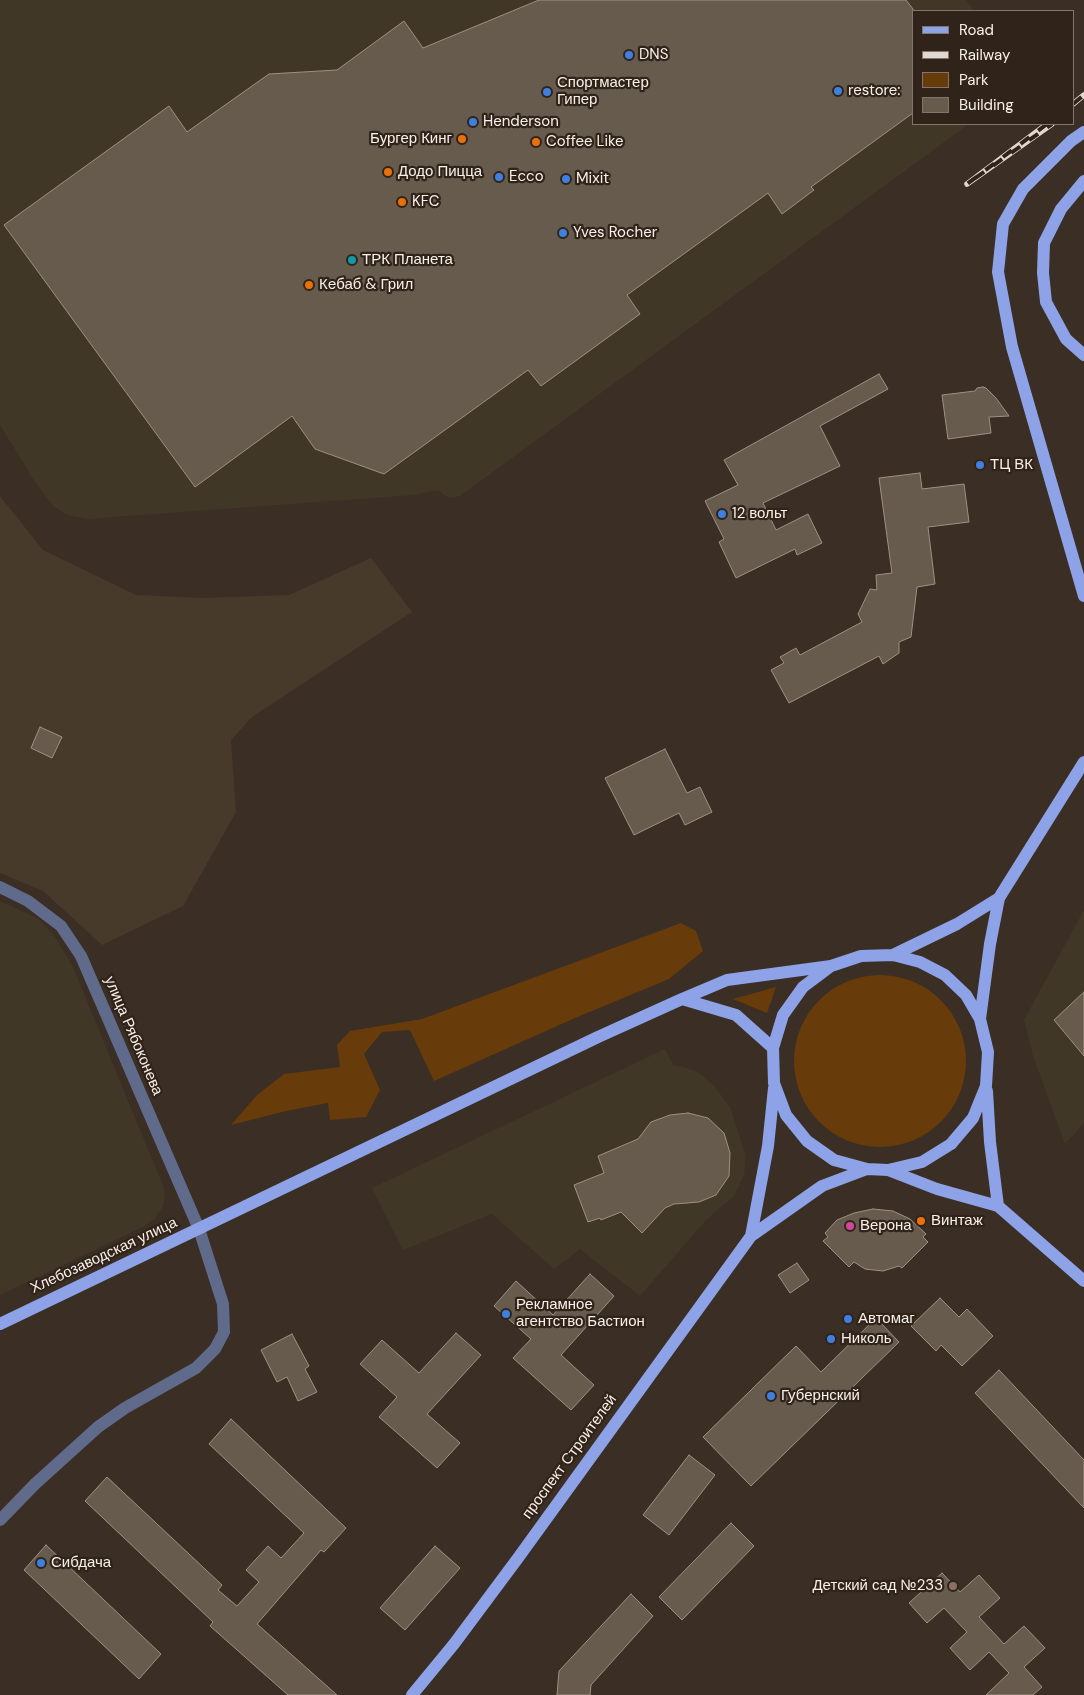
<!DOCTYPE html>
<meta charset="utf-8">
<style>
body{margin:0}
#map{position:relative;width:1084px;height:1695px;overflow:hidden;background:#3b2e24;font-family:"DM Sans",sans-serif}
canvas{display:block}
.legend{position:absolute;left:912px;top:10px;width:162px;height:115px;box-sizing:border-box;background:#30241a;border:1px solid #80766d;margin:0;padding:6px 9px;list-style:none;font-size:15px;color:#f9f0ea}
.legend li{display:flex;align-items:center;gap:10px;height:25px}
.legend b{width:25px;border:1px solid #80766d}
</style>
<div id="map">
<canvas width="1084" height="1695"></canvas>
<ul class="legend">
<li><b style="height:6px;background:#8ea3e7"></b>Road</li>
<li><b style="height:6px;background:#e2d8d2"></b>Railway</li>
<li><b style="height:14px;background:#683b0a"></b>Park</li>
<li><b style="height:14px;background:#675b4e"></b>Building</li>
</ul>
</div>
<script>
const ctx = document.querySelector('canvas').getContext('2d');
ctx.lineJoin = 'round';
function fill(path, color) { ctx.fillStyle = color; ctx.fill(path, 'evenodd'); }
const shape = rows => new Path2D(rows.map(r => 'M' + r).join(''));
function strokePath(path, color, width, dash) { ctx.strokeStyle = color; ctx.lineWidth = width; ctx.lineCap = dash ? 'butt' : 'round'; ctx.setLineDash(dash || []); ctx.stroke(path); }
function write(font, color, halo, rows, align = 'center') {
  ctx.font = font + ' "DM Sans",sans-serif'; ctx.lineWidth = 4.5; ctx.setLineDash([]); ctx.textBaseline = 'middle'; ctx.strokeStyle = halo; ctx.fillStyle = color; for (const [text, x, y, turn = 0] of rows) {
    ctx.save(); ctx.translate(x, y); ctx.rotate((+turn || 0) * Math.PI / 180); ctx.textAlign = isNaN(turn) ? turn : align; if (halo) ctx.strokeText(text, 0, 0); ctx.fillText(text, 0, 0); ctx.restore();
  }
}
fill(shape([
 [0,0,966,0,974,11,913,11,913,124,969,124,460,496,450,498,444,495,438,490,414,495,87,519,67,515,53,506,35,482,0,425],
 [0,901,39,919,54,935,73,967,164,1188,165,1199,162,1208,155,1218,145,1226,0,1295],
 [1084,910,1084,1123,1065,1144,1033,1056,1024,1020],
 [665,1049,673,1065,685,1067,701,1074,715,1087,730,1107,746,1156,744,1175,734,1196,706,1220,640,1296,580,1249,554,1269,492,1214,403,1250,372,1188]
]), '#413727');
fill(shape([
 [0,496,43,550,136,595,201,598,289,595,371,558,412,612,252,717,231,740,236,812,183,906,102,945,43,891,0,873]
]), '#473a2b');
fill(shape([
 [681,923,696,931,703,951,669,979,575,1018,434,1081,410,1030,382,1032,364,1054,380,1090,366,1117,330,1120,328,1103,286,1111,231,1125,257,1095,284,1074,340,1067,337,1045,350,1031,422,1019],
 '794 1061a86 86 0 1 1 172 0a86 86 0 1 1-172 0Z',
 [776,987,767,1013,733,999]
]), '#683b0a');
const building = shape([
 [539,0,906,0,913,9,913,113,811,187,814,190,782,214,768,193,627,295,640,314,541,386,528,370,384,474,315,449,292,416,195,487,4,225,169,106,187,132,269,74,337,70,404,21,423,48,539,0],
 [879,374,888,389,820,426,840,466,763,503,776,530,808,514,822,543,797,555,795,549,736,578,719,542,724,539,705,501,738,485,724,460,879,374],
 [983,387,986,388,996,398,1009,416,989,417,991,433,948,439,942,395,975,391,977,388,983,387],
 [920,473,922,489,964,484,969,522,928,527,935,584,917,587,911,637,899,642,899,653,883,664,879,656,789,703,771,670,784,663,780,657,796,648,800,655,862,622,858,614,870,589,877,590,876,575,892,573,879,478,920,473],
 [40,727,62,737,52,758,31,748,40,727],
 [665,749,687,793,700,787,712,812,685,825,679,813,634,835,605,778,665,749],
 [1084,992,1084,1056,1054,1020,1084,992],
 [688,1113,708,1118,724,1133,730,1153,729,1176,716,1195,699,1202,674,1204,665,1208,642,1233,621,1212,601,1220,600,1218,588,1222,574,1185,604,1173,598,1156,638,1139,651,1122,670,1115,688,1113],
 [873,1209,893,1211,910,1219,926,1234,923,1237,928,1242,902,1268,899,1266,883,1271,865,1269,854,1262,849,1267,823,1241,828,1237,825,1233,837,1220,854,1213,873,1209],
 [797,1263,809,1280,790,1293,778,1275,797,1263],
 [590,1274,614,1296,561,1355,594,1385,571,1410,513,1358,531,1339,494,1306,516,1281,553,1315,590,1274],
 [940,1298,959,1317,967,1309,993,1336,962,1366,941,1345,936,1351,911,1326,940,1298],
 [876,1318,899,1342,751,1486,703,1437,796,1346,821,1372,876,1318],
 [456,1333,481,1355,427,1414,460,1443,437,1468,379,1417,397,1397,360,1364,382,1340,419,1373,456,1333],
 [292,1334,309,1366,305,1369,317,1392,298,1401,287,1377,277,1382,261,1350,292,1334],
 [999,1370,1084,1460,1084,1508,975,1393,999,1370],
 [231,1419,346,1528,324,1552,321,1550,257,1624,337,1695,288,1695,210,1626,213,1622,85,1501,107,1477,222,1585,218,1590,237,1606,259,1582,246,1570,268,1546,281,1558,304,1533,209,1444,231,1419],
 [689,1455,715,1475,669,1535,643,1515,689,1455],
 [731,1523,754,1546,682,1620,659,1597,731,1523],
 [46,1545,161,1654,139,1679,24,1570,46,1545],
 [435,1546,460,1568,405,1630,380,1608,435,1546],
 [942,1573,960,1592,979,1575,1000,1598,979,1617,1004,1644,1024,1626,1045,1648,1024,1667,1042,1687,1033,1695,986,1695,1009,1673,989,1652,970,1670,950,1648,967,1632,944,1608,927,1623,909,1603,942,1573],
 [631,1594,653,1616,591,1685,590,1695,557,1695,559,1671,631,1594]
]);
fill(building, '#675b4e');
strokePath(building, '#9e9183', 1);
strokePath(shape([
 [0,887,28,901,61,926,81,956,199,1229,223,1304,224,1332,215,1349,196,1368,125,1408,98,1427,35,1484,0,1520]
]), '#606b8c', 12);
strokePath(shape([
 [1084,132,1071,141,1023,189,1003,224,998,272,1012,347,1084,596],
 [1084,181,1061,209,1044,243,1043,273,1046,302,1066,339,1084,355],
 [893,955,957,924,999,898],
 [682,999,736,1015,773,1048,774,1083,786,1115,807,1141,834,1160,867,1169,888,1170,922,1162,951,1144,973,1118,986,1086,988,1052,980,1019,966,995,945,975,920,962,893,955,861,956,831,966,803,987,783,1015,773,1048],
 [980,1019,990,944,999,898,1084,762],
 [987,1091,990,1142,998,1206],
 [888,1170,937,1189,998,1206,1084,1281],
 [751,1236,768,1146,774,1088],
 [0,1324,598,1037,682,999,727,980,831,966],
 [412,1695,454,1644,518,1558,751,1236,822,1186,867,1169]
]), '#8ea3e7', 12);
const rail = shape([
 [1073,104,1084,95],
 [1047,124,967,184,1052,124]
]);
strokePath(rail, '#e2d8d2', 5.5);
strokePath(rail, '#30241a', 4, [11]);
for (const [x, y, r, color] of [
 [629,55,5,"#3f7fe0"],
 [838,91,5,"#3f7fe0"],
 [547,92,5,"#3f7fe0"],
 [473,122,5,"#3f7fe0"],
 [462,139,5,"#e8710a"],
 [536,142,5,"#e8710a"],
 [388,172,5,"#e8710a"],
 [499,177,5,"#3f7fe0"],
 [566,179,5,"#3f7fe0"],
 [402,202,5,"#e8710a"],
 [563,233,5,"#3f7fe0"],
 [352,260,5,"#0f9aa8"],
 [309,285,5,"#e8710a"],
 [980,465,5,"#3f7fe0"],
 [722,514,5,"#3f7fe0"],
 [921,1221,5,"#e8710a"],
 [850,1226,5,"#d1479c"],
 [506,1314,5,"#3f7fe0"],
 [848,1319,5,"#3f7fe0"],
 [831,1339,5,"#3f7fe0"],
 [771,1396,5,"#3f7fe0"],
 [41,1563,5,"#3f7fe0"],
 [953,1586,5,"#8d6e63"]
]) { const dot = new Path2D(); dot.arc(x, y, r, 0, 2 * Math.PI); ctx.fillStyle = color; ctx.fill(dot); strokePath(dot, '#30241a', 2); }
write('15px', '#f9f0ea', '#30241a', [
 ["DNS",639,55],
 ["Спортмастер",557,83],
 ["Гипер",557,100],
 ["restore:",848,91],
 ["Henderson",483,122],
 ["Бургер Кинг",452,139,"right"],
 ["Coffee Like",546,142],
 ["Додо Пицца",398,172],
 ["Ecco",509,177],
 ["Mixit",576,179],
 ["KFC",412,202],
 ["Yves Rocher",573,233],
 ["ТРК Планета",362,260],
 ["Кeбаб & Грил",319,285],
 ["ТЦ ВК",990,465],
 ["12 вольт",732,514],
 ["Винтаж",931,1221],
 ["Верона",860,1226],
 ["Рекламное",516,1305],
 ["агентство Бастион",516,1322],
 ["Автомаг",858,1319],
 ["Николь",841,1339],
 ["Губернский",781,1396],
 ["Сибдача",51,1563],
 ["Детский сад №233",943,1586,"right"]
], 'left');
write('15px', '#f9f0ea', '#30241a', [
 ["улица Рябоконева",133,1036,67],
 ["Хлебозаводская улица",104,1256,-25],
 ["проспект Строителей",570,1457,-54]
]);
</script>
